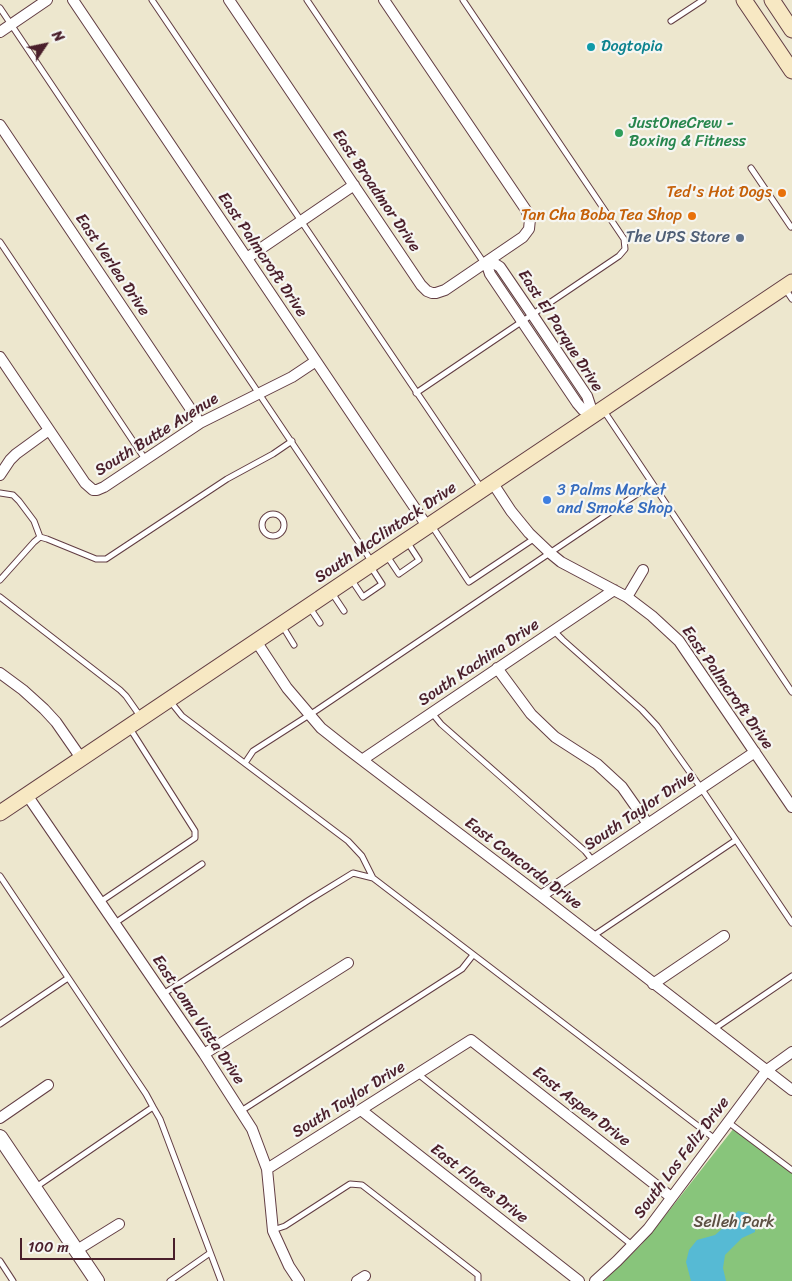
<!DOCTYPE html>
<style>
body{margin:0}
#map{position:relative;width:792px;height:1281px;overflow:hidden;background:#ede7ce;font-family:Sriracha,sans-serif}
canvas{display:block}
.north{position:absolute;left:20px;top:20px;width:50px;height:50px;-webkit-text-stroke:4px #f6f6f2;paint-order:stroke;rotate:56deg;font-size:14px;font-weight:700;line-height:20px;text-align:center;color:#4a1f2b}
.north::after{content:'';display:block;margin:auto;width:18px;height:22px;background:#4a1f2b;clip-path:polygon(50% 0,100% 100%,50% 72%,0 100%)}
.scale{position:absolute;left:20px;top:1238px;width:155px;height:22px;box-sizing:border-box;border:2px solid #4a1f2b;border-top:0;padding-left:6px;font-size:15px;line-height:18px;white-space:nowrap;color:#4a1f2b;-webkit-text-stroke:4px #f6f6f2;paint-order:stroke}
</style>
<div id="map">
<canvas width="792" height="1281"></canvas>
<div class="north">N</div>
<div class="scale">100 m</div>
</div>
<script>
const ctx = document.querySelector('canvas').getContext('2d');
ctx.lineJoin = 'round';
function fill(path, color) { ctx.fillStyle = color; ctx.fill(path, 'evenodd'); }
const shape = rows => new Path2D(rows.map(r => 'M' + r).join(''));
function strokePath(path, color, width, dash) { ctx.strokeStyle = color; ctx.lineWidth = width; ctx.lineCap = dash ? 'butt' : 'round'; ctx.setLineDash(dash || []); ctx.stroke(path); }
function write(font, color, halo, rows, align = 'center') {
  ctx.font = font + ' Sriracha,sans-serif'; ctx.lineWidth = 4.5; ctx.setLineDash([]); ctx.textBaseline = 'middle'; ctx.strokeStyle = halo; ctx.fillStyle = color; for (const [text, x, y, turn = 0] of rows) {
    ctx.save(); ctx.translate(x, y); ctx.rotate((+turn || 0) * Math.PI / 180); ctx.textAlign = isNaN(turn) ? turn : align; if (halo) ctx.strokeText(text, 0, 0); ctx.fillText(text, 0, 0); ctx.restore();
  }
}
fill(shape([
 [734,1128,792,1172,792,1281,604,1281,641,1245,661,1221]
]), '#88c57b');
fill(shape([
 [738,1211,748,1213,755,1220,755,1232,742,1238,725,1255,723,1268,726,1281,691,1281,686,1262,689,1250,697,1240,715,1235,723,1228,729,1220]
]), '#56bad4');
const service = shape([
 [152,0,482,489],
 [307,0,484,263],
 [0,8,372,562],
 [671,21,703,0],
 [751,168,791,227],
 [0,242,145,459],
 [786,290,792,299],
 [416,393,619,256,625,249,624,239,463,0],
 [604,411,792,692],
 [0,493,13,495,19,501,34,521,40,537],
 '262 525a11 11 0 1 1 22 0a11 11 0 1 1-22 0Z',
 [432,526,469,582,535,538],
 [387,556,399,574,419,560,408,543],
 [351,579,363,597,382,584,371,567],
 [0,580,34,542,40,537,47,539,96,559,106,559,227,479,273,454,292,441],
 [332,593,344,611],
 [0,597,120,690,126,696,140,716],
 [310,608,320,623],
 [283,627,294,645],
 [554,631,563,640,642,710,657,726,701,788,792,923],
 [170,701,182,716,348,841,362,856,373,878],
 [432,713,441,724,585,851,593,861],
 [245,763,253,751,317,710,652,484],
 [0,876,146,1094,153,1107,160,1119,221,1281],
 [100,902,195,838,195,831,129,727],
 [115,923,202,864],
 [593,936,736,840],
 [163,994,309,900,353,873,373,878,715,1139],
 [0,1024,68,978],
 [714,1029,792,976],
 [418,1074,632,1245],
 [241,1111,462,969,473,955],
 [728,1122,792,1170],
 [36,1187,153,1107],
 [273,1230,285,1226,350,1184,362,1185,478,1275,478,1281],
 [0,1261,13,1281],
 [170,1281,210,1253]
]);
const minor = shape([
 [73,0,427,526],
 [229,0,421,285,427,291,432,293,436,293,445,290,523,237,529,229,530,219,526,210,384,0],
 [0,32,47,0],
 [0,125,200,423],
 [247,258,354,185],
 [489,260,500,267,532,314,587,396,590,405,592,415,583,410,577,403,490,274,488,268,489,260],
 [0,357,85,483,93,490,97,490,104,487,200,423,292,377,316,361],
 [0,475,10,460,16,454,49,430],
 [492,482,511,511,529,533,550,553,561,562,627,597,652,616,679,641,792,807],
 [627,597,643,570],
 [256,641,287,688,321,728,345,747,541,896,792,1090],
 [497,668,531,714,555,737,597,764,622,787,648,824],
 [0,673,23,690,44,709,56,722,81,758],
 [362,760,614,590],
 [27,795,204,1054,252,1129,267,1169,273,1231,289,1266,299,1281],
 [541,896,755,752],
 [653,984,724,936],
 [204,1054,348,963],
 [361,1110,579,1281],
 [0,1118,48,1085],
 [267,1169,471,1040,671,1197],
 [77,1250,119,1224],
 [357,1281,365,1276],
 [595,1281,617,1261,648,1229,767,1070,792,1052]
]);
const tertiary = shape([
 [0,1137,97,1281]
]);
const secondary = shape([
 [744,0,792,71],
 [772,0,792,30],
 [0,813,792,282]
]);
strokePath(service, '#623d43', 7);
strokePath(minor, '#623d43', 12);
strokePath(tertiary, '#623d43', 16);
strokePath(secondary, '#623d43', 17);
strokePath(service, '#fff', 5);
strokePath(minor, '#fff', 10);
strokePath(tertiary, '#fff', 14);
strokePath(secondary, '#f7e8c3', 15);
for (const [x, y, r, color] of [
 [591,47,5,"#0f9aa8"],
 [619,133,5,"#2e9e5b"],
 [782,193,5,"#e8710a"],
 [692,216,5,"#e8710a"],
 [740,238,5,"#5c6f8a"],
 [547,500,5,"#3f7fe0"]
]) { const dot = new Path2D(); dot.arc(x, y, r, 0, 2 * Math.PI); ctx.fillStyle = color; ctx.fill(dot); strokePath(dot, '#f6f6f2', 2); }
write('16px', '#0d838f', '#f6f6f2', [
 ["Dogtopia",601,47]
], 'left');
write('16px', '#27864d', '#f6f6f2', [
 ["JustOneCrew -",629,124],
 ["Boxing & Fitness",629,142]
], 'left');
write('16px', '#4a1f2b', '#f6f6f2', [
 ["East Broadmor Drive",376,191,56],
 ["East Palmcroft Drive",262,255,56],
 ["East Verlea Drive",112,265,56],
 ["East El Parque Drive",560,331,57],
 ["South Butte Avenue",157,435,-32],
 ["South McClintock Drive",386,533,-34],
 ["South Kachina Drive",479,663,-34],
 ["East Palmcroft Drive",727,688,55],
 ["South Taylor Drive",640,811,-34],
 ["East Concorda Drive",523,864,37],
 ["East Loma Vista Drive",198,1020,56],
 ["South Taylor Drive",349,1100,-32],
 ["East Aspen Drive",581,1107,38],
 ["South Los Feliz Drive",682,1158,-53],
 ["East Flores Drive",479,1184,38]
]);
write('16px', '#c56008', '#f6f6f2', [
 ["Ted's Hot Dogs",772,193],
 ["Tan Cha Boba Tea Shop",682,216]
], 'right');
write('16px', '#4e5e75', '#f6f6f2', [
 ["The UPS Store",730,238]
], 'right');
write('16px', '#366cbe', '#f6f6f2', [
 ["3 Palms Market",557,491],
 ["and Smoke Shop",557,509]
], 'left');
write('16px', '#5d5143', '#f6f6f2', [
 ["Selleh Park",734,1223]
]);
</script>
